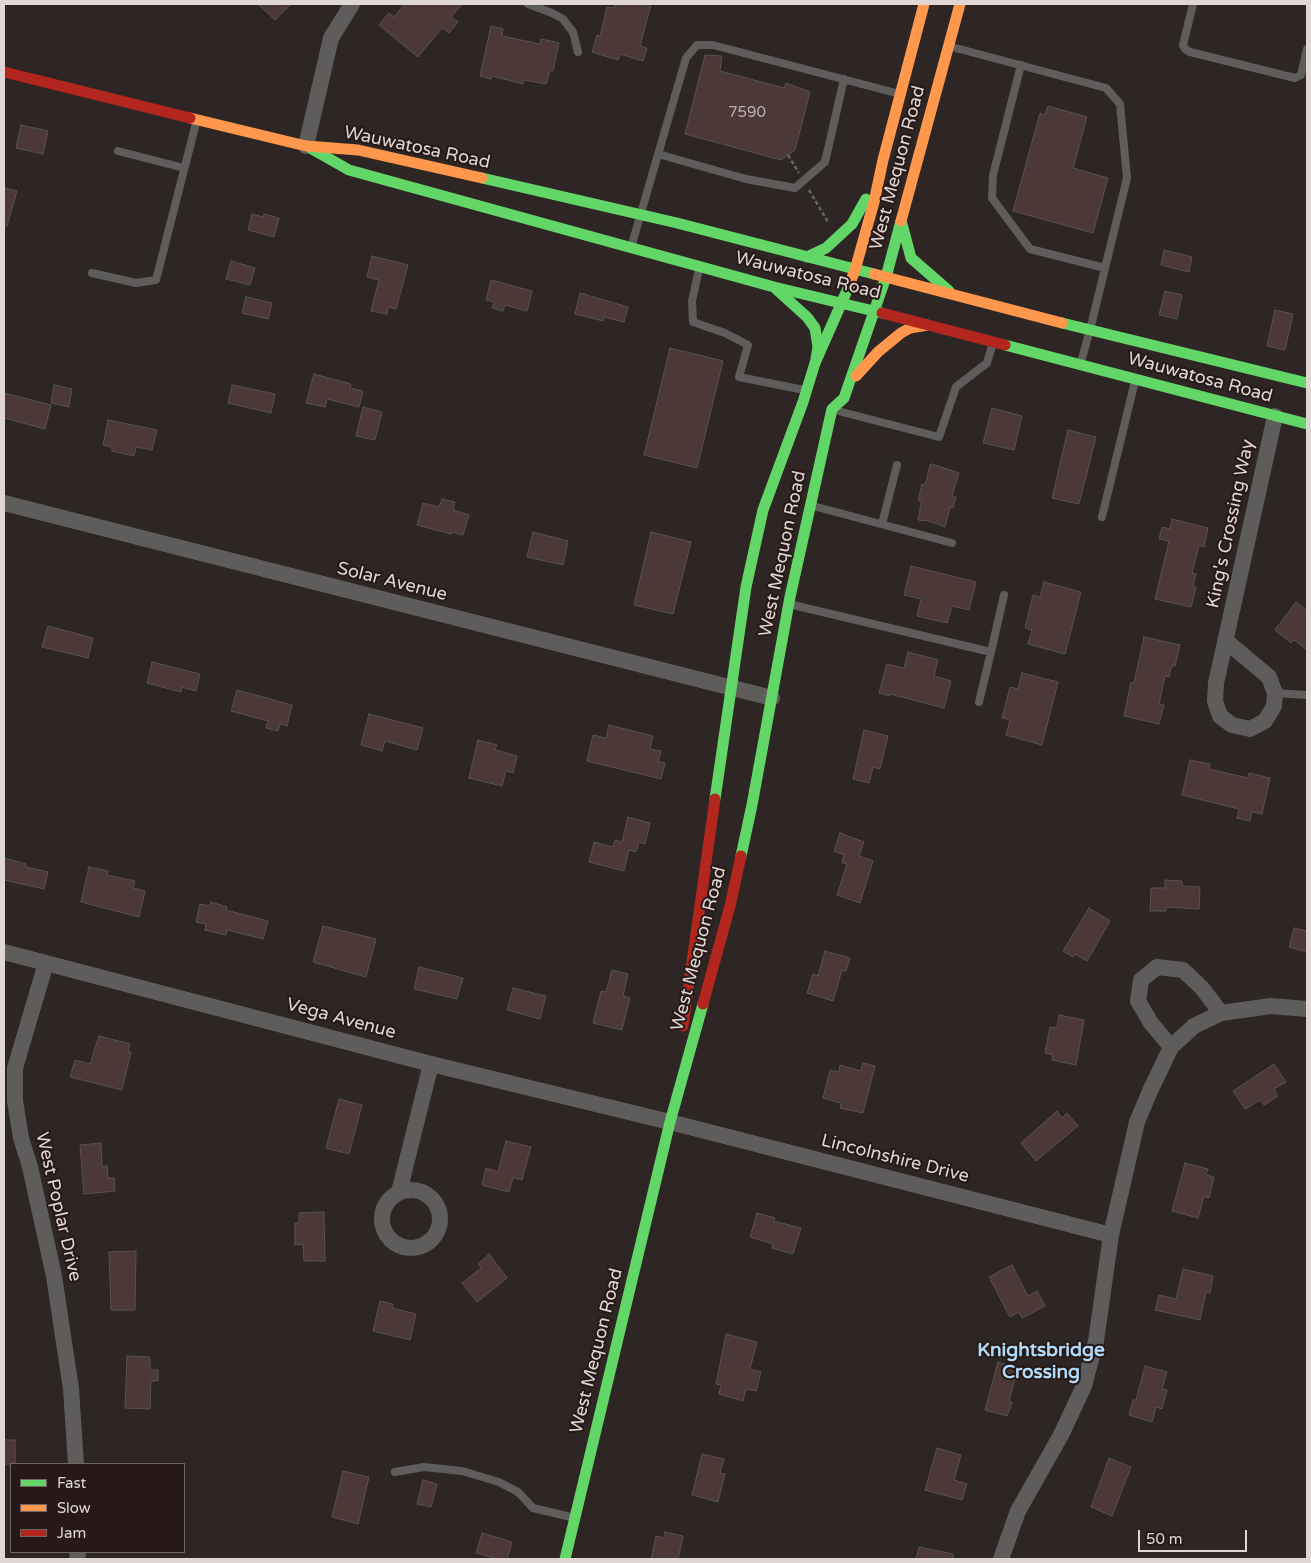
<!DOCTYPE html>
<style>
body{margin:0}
#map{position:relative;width:1311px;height:1563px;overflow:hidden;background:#2e2624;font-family:"Varela Round",sans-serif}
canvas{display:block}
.frame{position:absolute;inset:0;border:5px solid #e0d6d4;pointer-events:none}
.legend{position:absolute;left:10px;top:1463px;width:175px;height:90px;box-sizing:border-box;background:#271917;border:1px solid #716563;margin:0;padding:6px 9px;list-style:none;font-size:15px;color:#e0d6d4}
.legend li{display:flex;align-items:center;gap:10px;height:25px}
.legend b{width:25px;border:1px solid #716563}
.scale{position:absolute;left:1138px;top:1530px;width:109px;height:22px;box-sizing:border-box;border:2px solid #e0d6d4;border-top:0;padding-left:6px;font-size:15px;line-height:18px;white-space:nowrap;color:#e0d6d4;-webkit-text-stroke:4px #271917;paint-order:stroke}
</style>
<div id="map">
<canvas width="1311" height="1563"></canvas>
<div class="frame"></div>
<ul class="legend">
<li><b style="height:6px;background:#63d668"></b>Fast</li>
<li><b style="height:6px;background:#ff974d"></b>Slow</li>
<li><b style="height:6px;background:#b3261e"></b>Jam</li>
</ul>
<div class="scale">50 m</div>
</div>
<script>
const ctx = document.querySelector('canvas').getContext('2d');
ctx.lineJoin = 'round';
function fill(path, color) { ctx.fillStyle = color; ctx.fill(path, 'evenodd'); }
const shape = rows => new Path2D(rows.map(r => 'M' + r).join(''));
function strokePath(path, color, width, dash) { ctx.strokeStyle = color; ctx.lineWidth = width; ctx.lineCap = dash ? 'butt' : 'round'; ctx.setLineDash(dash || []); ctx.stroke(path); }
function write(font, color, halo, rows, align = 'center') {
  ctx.font = font + ' "Varela Round",sans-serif'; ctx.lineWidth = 4; ctx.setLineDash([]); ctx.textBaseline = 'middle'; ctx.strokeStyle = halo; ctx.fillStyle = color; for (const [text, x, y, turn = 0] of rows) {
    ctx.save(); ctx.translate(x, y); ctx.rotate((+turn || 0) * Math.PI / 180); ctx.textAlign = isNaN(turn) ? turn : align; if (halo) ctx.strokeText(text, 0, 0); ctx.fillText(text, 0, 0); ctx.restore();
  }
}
const building = shape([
 [258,4,291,4,275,20,258,4],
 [405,4,462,4,451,17,458,22,449,33,442,28,418,57,379,25,389,13,394,17,405,4],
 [616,4,651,4,640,46,647,48,643,61,620,54,618,60,592,52,597,35,600,36,607,7,614,8,616,4],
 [491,26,503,29,502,36,540,44,541,39,559,43,553,71,550,70,546,84,524,80,523,84,492,76,491,79,480,76,491,26],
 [705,55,722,56,720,71,784,88,786,83,810,92,795,150,781,160,685,134,705,55],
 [1048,106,1087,117,1073,168,1108,178,1093,233,1013,211,1040,113,1045,115,1048,106],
 [21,125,48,131,43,154,16,148,21,125],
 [4,188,17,191,7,226,4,226,4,188],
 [252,214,263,217,264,214,279,218,274,237,248,230,252,214],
 [1164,250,1192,257,1189,272,1161,265,1164,250],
 [372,256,408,265,396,309,388,307,387,314,371,311,379,280,367,277,372,256],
 [231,261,255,268,250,285,226,279,231,261],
 [491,280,532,291,527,311,505,305,503,311,492,308,494,302,486,300,491,280],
 [1165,291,1182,295,1177,319,1159,315,1165,291],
 [580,293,628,307,624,322,604,317,603,321,575,314,580,293],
 [246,297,272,303,268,319,242,313,246,297],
 [1275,310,1293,314,1285,350,1267,346,1275,310],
 [670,348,723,361,697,468,644,455,670,348],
 [314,374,351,384,350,388,363,391,359,407,327,399,325,407,306,403,314,374],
 [54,385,72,389,69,407,51,403,54,385],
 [232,385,275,394,271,413,228,403,232,385],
 [4,393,51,405,45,429,4,418,4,393],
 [363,407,382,412,375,440,356,436,363,407],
 [992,408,1022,416,1014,450,983,443,992,408],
 [108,420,157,430,152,450,136,447,134,456,112,451,112,447,103,445,108,420],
 [1068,430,1096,437,1079,504,1052,498,1068,430],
 [932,464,959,473,952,496,956,497,953,508,950,507,945,527,929,521,918,520,921,504,921,501,918,501,922,484,924,485,926,482,930,465,932,464],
 [442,499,455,502,453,510,469,515,463,535,451,532,451,534,417,525,423,503,439,507,442,499],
 [1172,519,1208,528,1204,547,1199,545,1192,573,1196,574,1193,586,1196,587,1191,607,1155,599,1169,541,1159,539,1162,527,1170,529,1172,519],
 [533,532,568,541,563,565,527,557,533,532],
 [651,532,691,542,673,614,634,605,651,532],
 [911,566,976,582,969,610,952,606,947,623,917,616,921,599,904,595,911,566],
 [1044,582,1081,592,1065,654,1028,644,1032,630,1025,628,1033,595,1040,597,1044,582],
 [1296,602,1307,611,1307,650,1294,640,1291,643,1275,630,1296,602],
 [48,626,93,638,88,658,42,647,48,626],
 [1144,637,1180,645,1175,666,1172,665,1169,677,1165,676,1159,704,1164,705,1159,724,1124,716,1131,682,1134,683,1144,637],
 [908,652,938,660,934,676,951,681,944,708,890,694,889,696,879,693,887,664,904,668,908,652],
 [152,662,200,674,196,691,182,687,181,692,147,683,152,662],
 [1022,673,1058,682,1042,745,1006,735,1010,720,1002,718,1010,687,1018,689,1022,673],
 [237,690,292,705,287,726,280,724,278,731,266,728,268,721,231,711,237,690],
 [369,714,423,728,417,750,385,741,382,751,361,745,369,714],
 [609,725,653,736,650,749,661,751,658,762,665,763,661,779,587,761,593,735,606,738,609,725],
 [864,730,888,736,880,769,873,767,869,783,853,779,864,730],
 [478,740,497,745,495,750,517,756,513,773,506,771,502,786,469,778,478,740],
 [1190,760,1210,764,1209,769,1248,778,1249,773,1270,778,1262,814,1252,812,1250,821,1237,818,1239,809,1182,795,1190,760],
 [628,817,650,823,645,844,639,842,636,852,629,850,624,871,589,862,594,842,613,847,615,840,622,842,628,817],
 [840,833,864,842,859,856,873,861,860,903,837,895,847,864,842,863,844,855,834,851,840,833],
 [4,858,26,864,26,867,48,872,44,889,4,880,4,858],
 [89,867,108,871,107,875,135,881,133,888,145,891,139,917,81,902,89,867],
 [1165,880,1182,881,1182,886,1200,887,1199,909,1166,907,1166,911,1150,911,1151,888,1165,888,1165,880],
 [211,902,227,907,226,910,268,921,263,939,227,930,226,935,205,930,206,924,196,922,200,904,210,906,211,902],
 [1089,908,1110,921,1087,961,1075,954,1073,957,1063,951,1089,908],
 [323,926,376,939,366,977,313,962,323,926],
 [1294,928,1307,931,1307,952,1289,947,1294,928],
 [825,951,850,958,846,971,842,970,833,1001,807,993,813,974,818,976,825,951],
 [419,967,463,978,457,999,414,989,419,967],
 [612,970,628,974,623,996,630,998,622,1030,593,1023,601,991,606,992,612,970],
 [513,988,546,996,540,1019,507,1010,513,988],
 [1059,1015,1084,1020,1076,1065,1052,1060,1053,1055,1045,1053,1050,1027,1057,1028,1059,1015],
 [99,1036,130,1044,128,1052,131,1052,122,1090,70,1077,75,1060,90,1064,99,1036],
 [863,1063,875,1066,863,1113,840,1108,841,1103,823,1098,830,1070,839,1072,840,1065,861,1071,863,1063],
 [1274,1064,1286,1082,1274,1089,1278,1096,1264,1105,1260,1100,1245,1109,1233,1091,1274,1064],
 [339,1099,362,1105,349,1154,326,1148,339,1099],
 [1057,1111,1062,1118,1067,1113,1078,1126,1036,1161,1021,1143,1057,1111],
 [506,1141,531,1147,522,1180,513,1178,509,1192,482,1185,486,1168,498,1172,506,1141],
 [101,1143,102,1167,107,1166,108,1178,114,1178,115,1191,84,1194,80,1145,101,1143],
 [1185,1163,1208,1169,1206,1175,1214,1177,1209,1198,1204,1196,1198,1218,1172,1211,1185,1163],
 [324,1212,325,1261,304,1261,303,1244,295,1245,295,1223,299,1223,299,1213,324,1212],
 [757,1213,775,1218,774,1221,801,1228,793,1254,772,1248,773,1244,750,1237,757,1213],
 [136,1251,135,1310,111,1310,109,1252,136,1251],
 [489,1254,507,1278,477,1302,462,1283,481,1268,478,1264,489,1254],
 [1012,1265,1028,1296,1037,1291,1045,1306,1022,1318,1019,1312,1010,1317,989,1277,1012,1265],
 [1183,1269,1213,1276,1210,1293,1206,1292,1200,1320,1155,1310,1159,1295,1176,1299,1183,1269],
 [380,1301,393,1304,392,1308,416,1314,410,1340,373,1331,380,1301],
 [726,1334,757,1342,750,1369,761,1372,756,1391,746,1389,743,1401,719,1394,721,1385,716,1384,726,1334],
 [127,1356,150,1357,150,1370,158,1370,158,1381,151,1381,150,1409,125,1408,127,1356],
 [998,1362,1018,1368,1009,1401,1012,1402,1007,1416,985,1410,998,1362],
 [1145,1366,1167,1372,1162,1389,1167,1390,1162,1409,1156,1407,1152,1422,1129,1415,1133,1400,1136,1400,1145,1366],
 [4,1440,15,1440,15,1464,4,1464,4,1440],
 [937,1448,961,1455,954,1480,967,1484,962,1500,925,1490,937,1448],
 [702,1454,724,1459,720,1473,725,1474,718,1502,692,1495,702,1454],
 [1109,1458,1131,1467,1112,1516,1091,1507,1109,1458],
 [343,1471,369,1477,358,1524,332,1517,343,1471],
 [423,1480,437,1484,431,1507,417,1504,423,1480],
 [665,1532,683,1536,678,1559,651,1559,656,1536,664,1538,665,1532],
 [482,1533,512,1542,507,1559,498,1559,476,1553,482,1533],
 [919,1547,953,1554,953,1559,916,1559,919,1547]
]);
fill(building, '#4c3937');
strokePath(building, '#585251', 1);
strokePath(shape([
 [788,155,799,173],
 [809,190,828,222]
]), '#676363', 2.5, [4, 2.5]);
strokePath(shape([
 [528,4,552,13,563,19,573,32,578,52],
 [1193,4,1183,45,1185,49,1190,52,1295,78,1301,75,1307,49],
 [952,47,1106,88,1120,104,1127,178,1090,330,1081,362],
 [1021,65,993,175,992,198,1030,249,1105,268],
 [118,151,184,168],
 [658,154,746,179,795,188,825,162,844,79],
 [632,244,686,58,697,45,713,45,896,93],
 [699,269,692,301,693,322,725,333,748,345,739,377,804,390],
 [92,273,136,283,156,280,196,123],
 [838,411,939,437,956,387,987,363,992,346],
 [813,506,952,543],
 [1102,517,1135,381],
 [882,524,897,465],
 [793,605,991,652,1004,595],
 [1275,693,1307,695],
 [979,702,991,652],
 [395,1472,424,1467,462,1471,499,1482,518,1492,533,1508,571,1517]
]), '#5f5c5c', 8);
strokePath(shape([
 [306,146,331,38,352,4],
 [4,503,772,698],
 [1226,641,1269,677,1275,693,1274,706,1265,721,1250,729,1232,725,1220,716,1215,701,1216,683,1275,416],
 [4,952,431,1064,670,1122,1111,1235],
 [46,963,15,1068,15,1101,21,1138,30,1167,54,1276,71,1389,76,1464],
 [1171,1047,1151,1023,1138,1001,1141,980,1157,967,1183,970,1202,988,1221,1013],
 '382 1219a29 29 0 1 1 58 0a29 29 0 1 1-58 0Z',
 [399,1192,431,1064],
 [77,1559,78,1552],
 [1001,1559,1018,1511,1061,1435,1084,1386,1096,1341,1111,1235,1137,1122,1150,1091,1171,1047,1194,1026,1221,1013,1271,1006,1307,1009]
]), '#5f5c5c', 16);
strokePath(shape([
 [312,149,349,170,774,287,882,313],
 [482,178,677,223,874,274],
 [902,224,911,258,949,291],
 [807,257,826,248,852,224,866,199],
 [776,289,807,317,815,328,818,347,816,359],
 [1062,323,1307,383],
 [1005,345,1307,424],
 [715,799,746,587,763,510,803,402,815,363,849,286],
 [741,856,752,805,790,597,832,409,844,398,886,277,901,221],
 [565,1559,670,1122,703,1004]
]), '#63d668', 11);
strokePath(shape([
 [190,118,306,146,358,150,482,178],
 [901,221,960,4],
 [874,274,1062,323],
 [849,286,855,270,874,202,883,160,924,4],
 [856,376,878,352,901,333,910,328,927,325]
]), '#ff974d', 11);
strokePath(shape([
 [4,72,190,118],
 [882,313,1005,345],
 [703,1004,730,906,741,856],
 [683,1026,715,799]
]), '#b3261e', 11);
write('15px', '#bbafad', null, [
 ["7590",747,113]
]);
write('18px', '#e0d6d4', '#271917', [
 ["Wauwatosa Road",417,148,12],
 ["West Mequon Road",898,168,-75],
 ["Wauwatosa Road",808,276,14],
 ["Wauwatosa Road",1200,378,15],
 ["King's Crossing Way",1231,524,-78],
 ["West Mequon Road",783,554,-78],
 ["Solar Avenue",392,582,14],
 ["West Mequon Road",699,949,-75],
 ["Vega Avenue",341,1019,15],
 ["Lincolnshire Drive",895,1159,14],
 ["West Poplar Drive",58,1207,77],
 ["West Mequon Road",597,1351,-76]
]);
write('bold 19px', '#b0dbf8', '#271917', [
 ["Knightsbridge",1041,1351],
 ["Crossing",1041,1373]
]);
</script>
